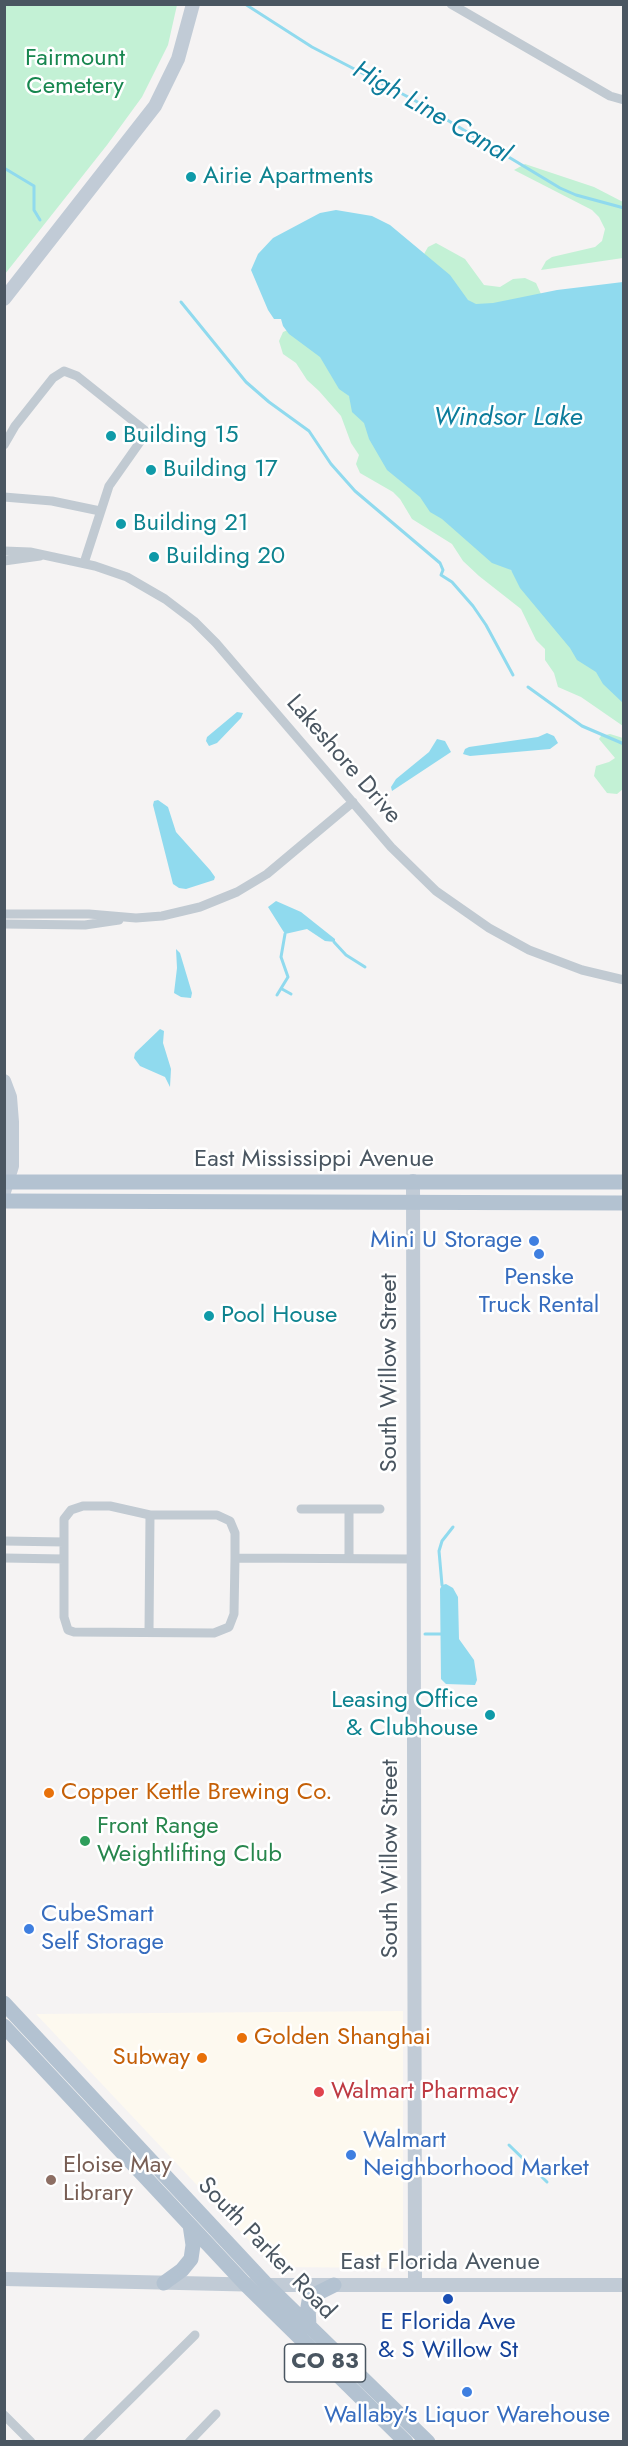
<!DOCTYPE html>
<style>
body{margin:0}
#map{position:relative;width:628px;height:2446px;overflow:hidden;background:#f5f3f3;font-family:Jost,sans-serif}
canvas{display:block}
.frame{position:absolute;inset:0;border:6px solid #4a5661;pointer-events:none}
</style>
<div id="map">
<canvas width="628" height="2446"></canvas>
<div class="frame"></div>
</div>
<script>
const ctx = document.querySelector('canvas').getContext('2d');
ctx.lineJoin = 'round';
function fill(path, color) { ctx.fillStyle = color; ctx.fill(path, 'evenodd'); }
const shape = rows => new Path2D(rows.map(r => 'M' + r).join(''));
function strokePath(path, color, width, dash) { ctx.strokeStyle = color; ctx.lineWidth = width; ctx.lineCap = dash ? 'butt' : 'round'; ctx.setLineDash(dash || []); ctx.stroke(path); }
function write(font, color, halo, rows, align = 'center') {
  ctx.font = font + ' Jost,sans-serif'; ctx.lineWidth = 5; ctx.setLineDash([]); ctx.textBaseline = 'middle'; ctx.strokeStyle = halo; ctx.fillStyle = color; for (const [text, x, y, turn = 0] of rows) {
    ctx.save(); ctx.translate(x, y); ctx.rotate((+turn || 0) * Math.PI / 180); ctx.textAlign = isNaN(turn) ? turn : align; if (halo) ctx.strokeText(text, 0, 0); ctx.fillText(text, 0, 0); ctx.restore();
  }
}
fill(shape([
 [403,2011,403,2261,395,2268,274,2267,36,2014]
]), '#fdf9ef');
fill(shape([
 [5,4,177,5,168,45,142,97,107,145,5,274],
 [525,164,594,187,623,202,623,258,541,270,546,261,552,257,595,247,602,241,605,229,599,217,592,210,514,170],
 [436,243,465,259,484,285,500,287,513,279,525,278,536,283,541,294,476,309,424,254,428,247],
 [290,329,307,338,365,418,509,568,623,698,623,726,581,697,558,687,554,673,545,660,545,649,536,640,521,609,479,576,463,561,452,544,412,519,400,499,393,492,360,473,356,464,359,455,351,443,341,416,319,391,307,380,296,363,283,354,279,341,283,332],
 [610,734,623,738,623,789,617,794,607,793,594,776,596,766,609,762,615,758,599,739,601,736]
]), '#c3f1d5');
fill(shape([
 [336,210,372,216,390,225,450,275,468,300,476,304,493,303,557,290,623,282,623,703,603,684,596,672,577,660,570,648,520,588,511,570,492,563,442,519,430,512,420,497,387,470,369,439,364,423,352,412,349,396,339,389,320,357,289,334,283,326,281,319,274,319,268,310,251,270,258,254,273,238,320,213],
 [237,712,243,713,241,718,217,743,209,746,206,741,207,737],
 [547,733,554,736,558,743,550,749,470,756,463,754,465,749,469,747,538,737],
 [437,739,445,741,451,752,392,791,391,787,396,779,429,752],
 [158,800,168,807,176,832,210,870,215,877,214,880,186,889,179,888,173,884,153,805,154,801],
 [276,901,301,912,335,939,335,942,325,941,307,929,285,934,268,907],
 [176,949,180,953,192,993,191,998,181,997,174,993,177,968],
 [160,1029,164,1031,163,1043,171,1069,170,1087,165,1077,140,1066,134,1058,135,1053],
 [446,1584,453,1588,458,1597,459,1639,474,1660,477,1680,475,1685,446,1684,441,1679,440,1589,442,1585]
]), '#90daee');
strokePath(shape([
 [245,4,312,47,414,100,560,188,576,195,624,208],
 [4,168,34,186,34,210,40,220],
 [181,302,246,382,269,402,309,431,331,464,355,491,440,563,443,570,441,575,452,582,473,606,486,625,513,675],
 [528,687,582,726,624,744],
 [334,942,346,955,365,967],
 [282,989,291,994],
 [277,995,288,977,281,957,285,934],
 [442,1585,439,1551,442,1541,453,1527],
 [425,1634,442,1634],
 [509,2145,547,2182]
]), '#90daee', 3);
strokePath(shape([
 [451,4,610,96,624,100],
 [4,445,15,426,53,378,64,371,77,376,147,432,109,486,84,563],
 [4,497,52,501,100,511],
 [4,551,30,552,95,566,127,577,165,599,194,621,216,643,391,847,436,891,489,928,529,950,582,970,624,980],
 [4,561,40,556],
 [4,914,89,914,136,918,162,916,200,907,237,892,267,874,353,802],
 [4,924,85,925,119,920],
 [83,1506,110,1506,150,1515,217,1515,230,1521,235,1533,235,1558,234,1614,229,1627,214,1633,74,1632,68,1630,64,1617,64,1519,71,1510,83,1506],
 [301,1509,380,1509],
 [4,1541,64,1542],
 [4,1558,64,1559],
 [235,1558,413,1559],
 [349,1558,349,1509],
 [149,1632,150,1515],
 [4,2415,31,2442],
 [87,2442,195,2335],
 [189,2442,216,2414]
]), '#c1cad2', 9);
strokePath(shape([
 [4,299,155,106,178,59,193,4],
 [4,1081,10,1097,12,1122,12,1166,4,1192],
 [413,1181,415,2285],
 [4,2279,267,2285,624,2285]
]), '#c1cbd6', 14);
strokePath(shape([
 [4,1182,624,1182],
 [4,1201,624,1203],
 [4,2003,267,2285,428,2442],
 [4,2026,246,2285,406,2442],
 [164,2283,182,2270,191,2259,193,2245,190,2225],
 [309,2326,308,2307,309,2301,314,2295,334,2285]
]), '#b3c2d1', 15);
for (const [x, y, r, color] of [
 [191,177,6,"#0f9aa8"],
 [111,436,6,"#0f9aa8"],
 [151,470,6,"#0f9aa8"],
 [121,524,6,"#0f9aa8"],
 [154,557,6,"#0f9aa8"],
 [534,1241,6,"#3f7fe0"],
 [539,1254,6,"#3f7fe0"],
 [209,1316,6,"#0f9aa8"],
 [490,1715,6,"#0f9aa8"],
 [49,1793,6,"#e8710a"],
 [85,1841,6,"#2e9e5b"],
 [29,1929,6,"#3f7fe0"],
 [242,2038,6,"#e8710a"],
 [202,2058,6,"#e8710a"],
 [319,2092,6,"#e0444e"],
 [351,2155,6,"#3f7fe0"],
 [51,2180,6,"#8d6e63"],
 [448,2299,6,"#1a4fb4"],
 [467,2392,6,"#3f7fe0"]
]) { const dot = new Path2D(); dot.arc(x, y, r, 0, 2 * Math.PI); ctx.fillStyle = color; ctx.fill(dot); strokePath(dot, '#fff', 2); }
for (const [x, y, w] of [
 [325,2363,81]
]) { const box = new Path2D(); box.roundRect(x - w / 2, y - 19, w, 38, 4.5); ctx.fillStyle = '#fff'; ctx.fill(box); strokePath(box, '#4a5661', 1.5); }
write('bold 22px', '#4a5661', null, [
 ["CO 83",325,2363]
]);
write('24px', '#17864f', '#fff', [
 ["Fairmount",75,59],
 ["Cemetery",75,87]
]);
write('24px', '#0d838f', '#fff', [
 ["Airie Apartments",203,177],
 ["Building 15",123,436],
 ["Building 17",163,470],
 ["Building 21",133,524],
 ["Building 20",166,557],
 ["Pool House",221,1316],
 ["Leasing Office",478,1701,"right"],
 ["& Clubhouse",478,1729,"right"]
], 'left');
write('24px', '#4a5661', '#fff', [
 ["Lakeshore Drive",343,760,49],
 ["East Mississippi Avenue",314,1160],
 ["South Willow Street",390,1373,-90],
 ["South Willow Street",391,1859,-90],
 ["South Parker Road",266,2249,46],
 ["East Florida Avenue",440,2263]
]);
write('24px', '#366cbe', '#fff', [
 ["Mini U Storage",522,1241,"right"],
 ["Penske",539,1278],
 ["Truck Rental",539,1306],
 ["CubeSmart",41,1915,"left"],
 ["Self Storage",41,1943,"left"],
 ["Walmart",363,2141,"left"],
 ["Neighborhood Market",363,2169,"left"],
 ["Wallaby's Liquor Warehouse",467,2416]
]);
write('24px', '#c56008', '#fff', [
 ["Copper Kettle Brewing Co.",61,1793],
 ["Golden Shanghai",254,2038],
 ["Subway",190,2058,"right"]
], 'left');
write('24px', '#27864d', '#fff', [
 ["Front Range",97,1827],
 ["Weightlifting Club",97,1855]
], 'left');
write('24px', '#be3a42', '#fff', [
 ["Walmart Pharmacy",331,2092]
], 'left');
write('24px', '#785e54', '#fff', [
 ["Eloise May",63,2166],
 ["Library",63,2194]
], 'left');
write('24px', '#164399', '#fff', [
 ["E Florida Ave",448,2323],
 ["& S Willow St",448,2351]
]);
write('italic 26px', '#0c7c9b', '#fff', [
 ["High Line Canal",431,113,30],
 ["Windsor Lake",508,419]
]);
</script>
